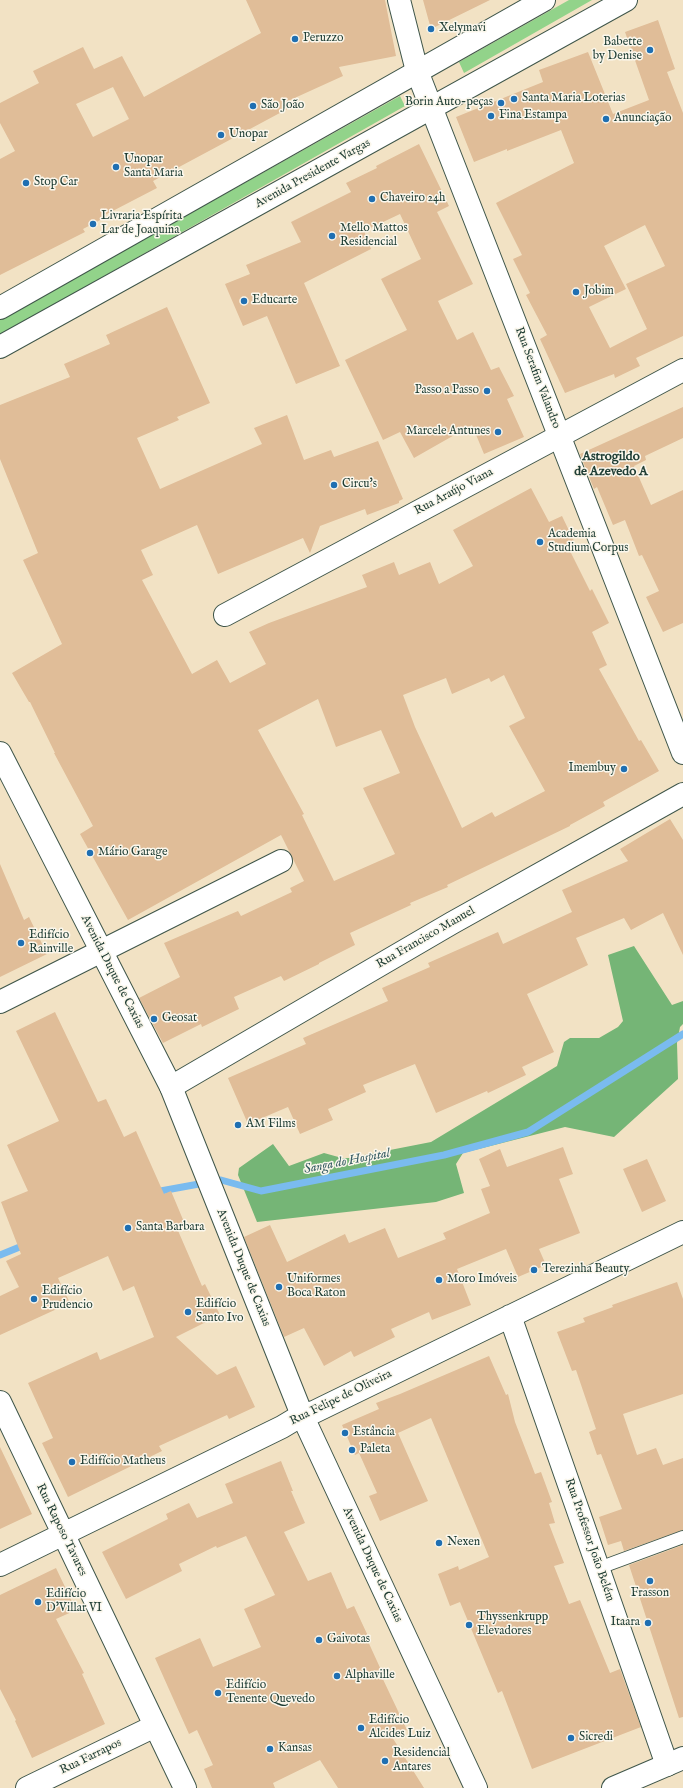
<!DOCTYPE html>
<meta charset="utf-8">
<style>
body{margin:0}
canvas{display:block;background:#f2e2c4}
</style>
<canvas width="683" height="1788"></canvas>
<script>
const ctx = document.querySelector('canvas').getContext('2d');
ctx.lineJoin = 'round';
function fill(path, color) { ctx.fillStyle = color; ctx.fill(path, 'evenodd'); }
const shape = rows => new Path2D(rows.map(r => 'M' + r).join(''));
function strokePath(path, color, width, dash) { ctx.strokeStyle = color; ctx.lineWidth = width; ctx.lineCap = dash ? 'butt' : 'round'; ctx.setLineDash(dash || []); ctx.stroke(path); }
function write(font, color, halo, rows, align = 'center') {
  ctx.font = font + ' "IM FELL English",serif'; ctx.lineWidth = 3; ctx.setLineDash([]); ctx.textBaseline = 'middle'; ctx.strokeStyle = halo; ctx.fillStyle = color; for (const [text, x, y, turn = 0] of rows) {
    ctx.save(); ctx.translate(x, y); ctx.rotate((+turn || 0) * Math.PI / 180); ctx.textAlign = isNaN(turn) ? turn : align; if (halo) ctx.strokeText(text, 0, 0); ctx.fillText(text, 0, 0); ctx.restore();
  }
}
fill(shape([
 [569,0,592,0,464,73,459,62],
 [400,96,405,106,0,335,0,320]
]), '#92d38a');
fill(shape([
 [634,946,672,1005,683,1001,683,1024,680,1027,677,1043,678,1079,614,1137,565,1127,463,1153,456,1164,464,1193,436,1202,257,1222,238,1175,239,1168,273,1144,289,1166,324,1153,342,1158,349,1158,431,1142,557,1066,564,1042,570,1038,599,1038,618,1027,623,1021,608,955]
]), '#75b576');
strokePath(shape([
 [155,1192,221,1180,261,1191,444,1155,528,1132,683,1034],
 [0,1255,27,1244]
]), '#7abbef', 7);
fill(shape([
 [246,0,385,0,396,56,339,67,343,76,288,101,291,107,153,181,157,188,105,215,106,217,83,229,85,232,0,275,0,159,15,151,0,123,0,103,39,83,33,71,83,47,94,69,122,56,144,97,261,33],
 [113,87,129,119,93,137,76,104],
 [423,0,490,0,431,29],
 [658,20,675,69,667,72,683,113,683,336,636,358,640,366,615,378,614,374,565,393,540,339,547,335,526,295,530,293,513,259,522,255,496,203,574,163,561,130,507,151,507,149,474,162,456,117,543,82,539,70,588,52,613,114,649,100,625,32],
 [645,225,665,266,626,284,647,329,610,348,589,307,626,289,604,246],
 [419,144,449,206,437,212,473,284,438,301,457,340,473,332,491,370,499,367,514,396,507,399,524,437,484,454,472,425,414,458,400,432,383,440,345,360,407,330,381,279,421,259,400,214,364,231,371,249,304,283,340,366,296,384,267,316,243,326,225,284,250,274,246,265,301,242,291,222,351,192,346,183,377,168,376,166],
 [167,307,210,403,177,417,179,420,137,438,160,489,262,444,254,428,287,415,304,460,331,450,334,457,378,441,403,499,399,501,399,503,367,515,365,509,320,526,310,553,303,538,218,574,197,525,141,550,153,575,142,580,192,674,217,660,230,683,266,664,249,632,269,623,367,587,362,575,394,562,399,575,430,562,439,584,473,566,453,530,531,488,549,522,562,516,574,541,567,545,590,591,592,589,609,623,592,632,607,665,599,669,639,741,641,740,659,771,603,802,605,806,570,825,570,826,447,885,448,887,410,903,411,905,350,933,355,945,319,963,319,964,284,981,281,976,234,997,239,1009,202,1027,201,1024,163,1043,139,998,180,977,164,943,238,911,241,916,292,892,290,888,304,881,281,835,128,920,80,834,93,826,54,753,55,753,30,702,29,702,12,673,62,644,23,560,38,553,0,459,0,405,70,377,64,364,110,344,106,335],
 [504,675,525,718,509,726,545,791,495,817,492,812,462,828,415,727,403,695,446,678,452,694,489,678,491,682],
 [318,699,336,747,381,730,400,773,363,788,395,854,334,881,302,815,304,814,258,730],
 [683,407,683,438,645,456,646,460,634,466,651,505,683,490,683,623,663,632,646,597,659,591,642,555,639,556,625,520,613,525,597,487,594,489,580,454],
 [670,819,683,840,683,955,663,913,631,930,624,918,576,938,588,965,527,994,554,1052,522,1067,526,1075,488,1093,487,1091,436,1113,415,1064,363,1085,366,1092,328,1109,333,1120,300,1134,288,1107,248,1124,228,1078,306,1044,303,1038,388,1001,382,988,430,967,428,963,498,932,503,944,572,912,562,890,628,861,620,849],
 [0,864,24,920,29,917,47,954,0,977],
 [55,1012,98,1102,106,1099,124,1137,136,1131,164,1194,171,1191,184,1222,176,1226,202,1286,205,1284,220,1315,176,1337,217,1375,236,1366,255,1407,229,1419,227,1415,159,1446,162,1451,68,1497,42,1443,53,1438,28,1383,97,1352,100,1360,154,1337,134,1286,123,1291,108,1256,58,1278,70,1303,0,1335,0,1296,19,1287,6,1261,21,1254,1,1202,28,1191,7,1145,59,1121,16,1031],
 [563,1147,573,1174,559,1179,580,1233,539,1249,546,1265,518,1277,506,1249,457,1269,471,1305,432,1320,429,1312,391,1329,395,1337,354,1357,351,1351,324,1366,304,1328,284,1337,244,1237,270,1225,287,1262,345,1234,349,1243,385,1228,398,1258,446,1239,443,1233,490,1213,481,1189,490,1186,479,1159,500,1149,507,1167],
 [647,1159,666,1201,642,1212,623,1169],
 [677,1282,683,1299,683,1394,623,1414,637,1455,656,1448,663,1465,683,1458,683,1530,624,1551,621,1541,608,1545,599,1517,622,1509,601,1454,597,1455,589,1432,596,1429,576,1370,572,1371,557,1332,585,1322,583,1318,613,1307,612,1305],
 [489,1356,506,1395,508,1394,515,1422,535,1474,541,1472,552,1502,549,1503,555,1523,549,1524,564,1563,554,1566,569,1604,580,1600,610,1673,620,1669,641,1727,532,1769,502,1691,498,1693,460,1602,450,1606,438,1574,458,1566,459,1570,489,1557,431,1418,398,1433,428,1501,380,1521,369,1496,377,1493,359,1453,355,1455,342,1425,379,1409,376,1403,400,1394],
 [0,1447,32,1514,0,1529],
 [281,1461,293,1491,291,1491,305,1523,284,1532,308,1581,331,1572,347,1609,354,1606,368,1636,366,1637,382,1672,380,1673,407,1730,392,1737,424,1788,338,1788,320,1760,273,1783,275,1788,212,1788,204,1769,213,1765,197,1730,189,1734,155,1658,200,1638,213,1667,261,1647,244,1609,275,1595,246,1536,217,1548,216,1546,179,1564,182,1571,126,1599,102,1552,168,1519,166,1514,189,1503,197,1518,233,1503,225,1484],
 [683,1545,683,1717,679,1718,629,1565],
 [56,1568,76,1610,56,1619,84,1673,82,1674,105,1724,32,1758,15,1721,16,1720,0,1689,0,1595]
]), '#e0bd98');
const service = shape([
 [599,1568,683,1537]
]);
const minor = shape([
 [225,615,683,370],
 [0,1002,281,861],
 [171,1087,452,923,683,794],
 [510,1316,667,1765],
 [0,1402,185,1788],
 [0,1565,282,1427,302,1415,314,1412,683,1232],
 [27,1788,155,1726]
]);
const tertiary = shape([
 [399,0,417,71,683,753],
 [0,753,171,1087,302,1415,476,1788]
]);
const secondary = shape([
 [0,308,544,0],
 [0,347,626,0]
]);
const primary = shape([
 [613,1788,683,1758]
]);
strokePath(service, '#3f564a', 14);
strokePath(minor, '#3f564a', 24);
strokePath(tertiary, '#3f564a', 24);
strokePath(secondary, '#3f564a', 24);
strokePath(primary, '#3f564a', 24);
strokePath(service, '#fff', 12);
strokePath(minor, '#fff', 22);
strokePath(tertiary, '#fff', 22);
strokePath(secondary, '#fff', 22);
strokePath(primary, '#fff', 22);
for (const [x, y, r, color] of [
 [431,29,4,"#1f6fb2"],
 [295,39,4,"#1f6fb2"],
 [650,50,4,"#1f6fb2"],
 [514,99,4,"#1f6fb2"],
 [501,103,4,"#1f6fb2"],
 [253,106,4,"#1f6fb2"],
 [491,116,4,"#1f6fb2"],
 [606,119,4,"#1f6fb2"],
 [221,135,4,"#1f6fb2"],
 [116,167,4,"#1f6fb2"],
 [26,183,4,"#1f6fb2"],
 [372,199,4,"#1f6fb2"],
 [93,224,4,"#1f6fb2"],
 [332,236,4,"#1f6fb2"],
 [576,292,4,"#1f6fb2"],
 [244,301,4,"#1f6fb2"],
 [487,391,4,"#1f6fb2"],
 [498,432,4,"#1f6fb2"],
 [334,485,4,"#1f6fb2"],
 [540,542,4,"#1f6fb2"],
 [624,769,4,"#1f6fb2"],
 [90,853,4,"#1f6fb2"],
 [21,943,4,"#1f6fb2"],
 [154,1019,4,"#1f6fb2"],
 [238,1125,4,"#1f6fb2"],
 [128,1228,4,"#1f6fb2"],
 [534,1270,4,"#1f6fb2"],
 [439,1280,4,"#1f6fb2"],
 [279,1287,4,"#1f6fb2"],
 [34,1299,4,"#1f6fb2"],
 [188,1312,4,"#1f6fb2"],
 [345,1433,4,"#1f6fb2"],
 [352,1450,4,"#1f6fb2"],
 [72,1462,4,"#1f6fb2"],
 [439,1543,4,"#1f6fb2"],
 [650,1581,4,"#1f6fb2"],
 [38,1602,4,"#1f6fb2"],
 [648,1623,4,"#1f6fb2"],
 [469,1625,4,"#1f6fb2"],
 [319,1640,4,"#1f6fb2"],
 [337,1676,4,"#1f6fb2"],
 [218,1693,4,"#1f6fb2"],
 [361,1728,4,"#1f6fb2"],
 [571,1738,4,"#1f6fb2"],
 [270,1749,4,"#1f6fb2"],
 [385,1761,4,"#1f6fb2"]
]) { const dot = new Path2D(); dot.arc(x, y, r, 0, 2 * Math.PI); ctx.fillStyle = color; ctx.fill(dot); strokePath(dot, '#fbf7ec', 1.5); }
write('12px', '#1f3d34', '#fbf7ec', [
 ["Xelymavi",439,29],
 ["Peruzzo",303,39],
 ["Babette",642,43,"right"],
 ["by Denise",642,57,"right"],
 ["Santa Maria Loterias",522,99],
 ["Borin Auto-peças",493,103,"right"],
 ["São João",261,106],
 ["Fina Estampa",499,116],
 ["Anunciação",614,119],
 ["Unopar",229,135],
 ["Unopar",124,160],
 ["Santa Maria",124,174],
 ["Stop Car",34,183],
 ["Chaveiro 24h",380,199],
 ["Livraria Espírita",101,217],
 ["Lar de Joaquina",101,231],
 ["Mello Mattos",340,229],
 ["Residencial",340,243],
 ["Jobim",584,292],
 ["Educarte",252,301],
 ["Passo a Passo",479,391,"right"],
 ["Marcele Antunes",490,432,"right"],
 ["Circu's",342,485],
 ["Academia",548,535],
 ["Studium Corpus",548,549],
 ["Imembuy",616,769,"right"],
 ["Mário Garage",98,853],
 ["Edifício",29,936],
 ["Rainville",29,950],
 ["Geosat",162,1019],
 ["AM Films",246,1125],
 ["Santa Barbara",136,1228],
 ["Terezinha Beauty",542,1270],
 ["Uniformes",287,1280],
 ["Boca Raton",287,1294],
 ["Moro Imóveis",447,1280],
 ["Edifício",42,1292],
 ["Prudencio",42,1306],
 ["Edifício",196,1305],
 ["Santo Ivo",196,1319],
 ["Estância",353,1433],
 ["Paleta",360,1450],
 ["Edifício Matheus",80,1462],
 ["Nexen",447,1543],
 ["Frasson",650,1594,"center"],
 ["Edifício",46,1595],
 ["D'Villar VI",46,1609],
 ["Thyssenkrupp",477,1618],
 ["Elevadores",477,1632],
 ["Itaara",640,1623,"right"],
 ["Gaivotas",327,1640],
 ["Alphaville",345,1676],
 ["Edifício",226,1686],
 ["Tenente Quevedo",226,1700],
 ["Edifício",369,1721],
 ["Alcides Luiz",369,1735],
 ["Sicredi",579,1738],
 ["Kansas",278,1749],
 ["Residencial",393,1754],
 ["Antares",393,1768]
], 'left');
write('12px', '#1f3d34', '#fbf7ec', [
 ["Avenida Presidente Vargas",313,174,-29],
 ["Rua Serafim Valandro",537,378,69],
 ["Rua Araújo Viana",454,492,-28],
 ["Rua Francisco Manuel",426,938,-30],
 ["Avenida Duque de Caxias",112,972,63],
 ["Avenida Duque de Caxias",243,1268,68],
 ["Rua Felipe de Oliveira",341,1398,-26],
 ["Rua Raposo Tavares",61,1530,64],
 ["Rua Professor João Belém",589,1540,71],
 ["Avenida Duque de Caxias",372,1565,65],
 ["Rua Farrapos",91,1757,-26]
]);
write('bold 13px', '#1f3d34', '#fbf7ec', [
 ["Astrogildo",611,457],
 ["de Azevedo A",611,472]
]);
write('italic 13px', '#365c63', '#fbf7ec', [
 ["Sanga do Hospital",347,1162,-11]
]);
</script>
